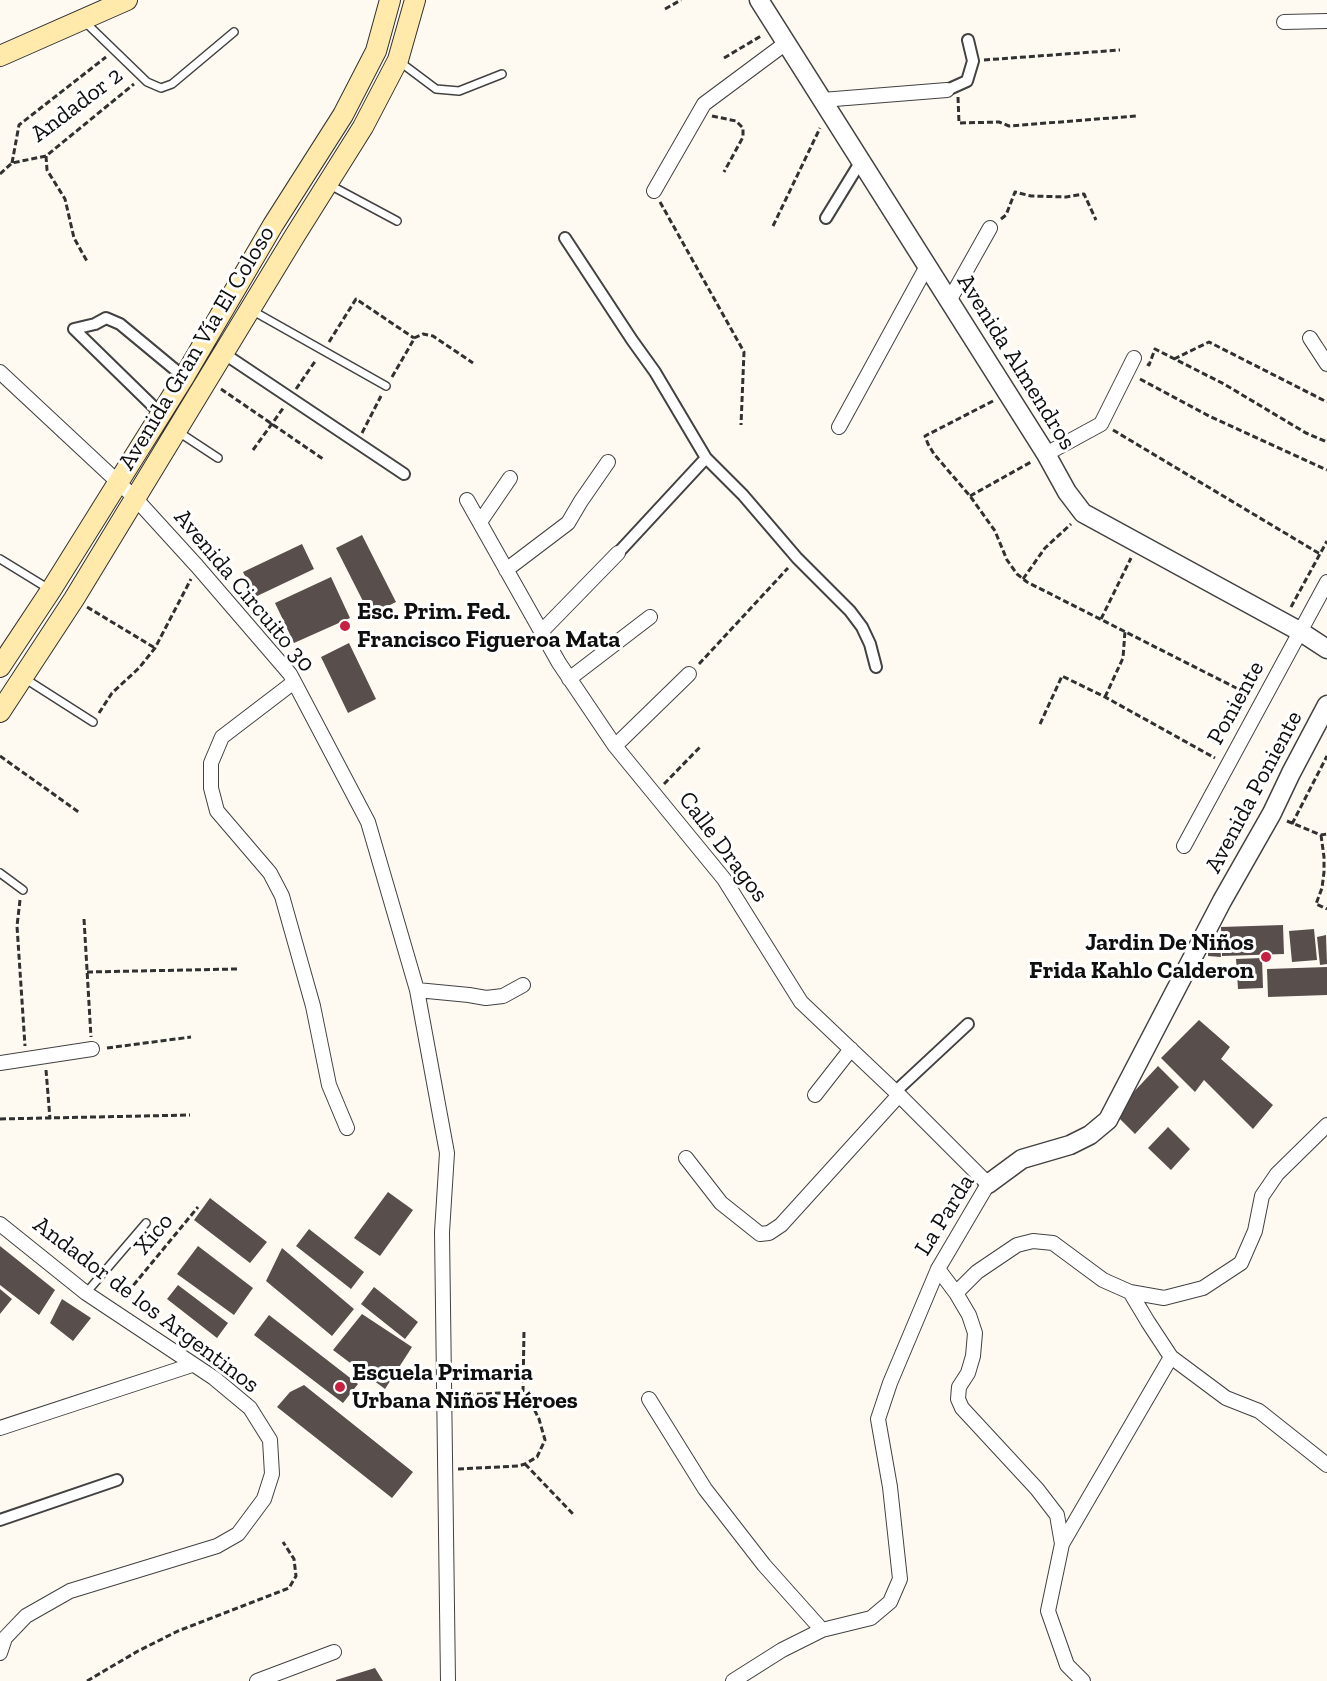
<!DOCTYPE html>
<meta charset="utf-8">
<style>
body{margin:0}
canvas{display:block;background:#fffaf1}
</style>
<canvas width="1327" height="1681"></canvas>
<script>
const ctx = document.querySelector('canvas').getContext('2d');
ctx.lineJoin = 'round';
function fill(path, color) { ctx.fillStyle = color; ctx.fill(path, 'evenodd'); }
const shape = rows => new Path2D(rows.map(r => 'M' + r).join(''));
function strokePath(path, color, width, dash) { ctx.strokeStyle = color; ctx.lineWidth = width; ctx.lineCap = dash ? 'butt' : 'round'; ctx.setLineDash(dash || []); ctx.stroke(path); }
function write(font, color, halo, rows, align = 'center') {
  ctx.font = font + ' "Zilla Slab",serif'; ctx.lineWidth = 6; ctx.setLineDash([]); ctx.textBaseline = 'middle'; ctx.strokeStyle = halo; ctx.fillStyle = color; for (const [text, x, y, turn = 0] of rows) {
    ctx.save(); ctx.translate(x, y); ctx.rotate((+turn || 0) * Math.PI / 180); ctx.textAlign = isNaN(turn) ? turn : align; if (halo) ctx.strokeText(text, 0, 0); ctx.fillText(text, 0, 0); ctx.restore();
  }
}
fill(shape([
 [362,535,396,602,370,615,336,548],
 [302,544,314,569,255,597,243,572],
 [331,577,350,618,294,643,275,603],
 [349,643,376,699,348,713,321,657],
 [1283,925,1284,954,1222,956,1221,927],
 [1314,929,1317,960,1292,962,1289,931],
 [1326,935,1327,964,1320,965,1317,937],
 [1220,944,1221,957,1208,956,1208,946],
 [1262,958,1263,988,1238,989,1236,959],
 [1327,967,1327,995,1268,997,1267,969],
 [1199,1020,1230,1047,1221,1059,1273,1105,1253,1129,1204,1080,1195,1092,1161,1058],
 [1158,1066,1179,1087,1135,1134,1114,1113],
 [1168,1127,1190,1149,1171,1170,1148,1148],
 [388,1192,413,1210,380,1256,354,1238],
 [210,1198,267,1242,250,1263,194,1220],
 [309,1229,364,1272,351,1289,296,1246],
 [0,1246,55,1290,39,1315,0,1285],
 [198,1246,253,1288,234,1315,177,1274],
 [282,1248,354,1309,332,1336,266,1281],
 [178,1285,228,1323,217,1338,167,1299],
 [374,1287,418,1322,405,1339,361,1304],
 [0,1289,12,1299,0,1314],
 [62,1299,91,1318,73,1341,50,1323],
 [362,1314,412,1347,385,1389,333,1350],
 [269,1315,358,1384,343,1403,254,1335],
 [304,1385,413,1472,392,1498,277,1407,290,1392],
 [375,1668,383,1681,336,1681,336,1680]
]), '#584e4b');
const service = shape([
 [84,21,147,82,161,88,172,84,234,32],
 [400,62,436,89,459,91,502,74],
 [328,184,397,221],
 [253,311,386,386],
 [177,431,218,458],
 [0,559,49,589],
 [24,678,93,722],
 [0,873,23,890],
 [86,1293,146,1223]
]);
const pedestrian = shape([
 [947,90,967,81,973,61,968,40],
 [826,218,861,161],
 [565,238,632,340,655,372,706,458,743,495,797,558,850,611,862,627,870,644,876,667],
 [74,329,95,324,106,318,120,324,184,377],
 [74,329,161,414],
 [223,353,404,474],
 [618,553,706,458],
 [895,1092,968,1024],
 [0,1520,117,1480]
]);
const minor = shape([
 [1284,22,1327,21],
 [822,100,947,90],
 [654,191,704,104,786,43],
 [949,301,990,228],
 [1310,338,1327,364],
 [0,372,135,498,197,566,290,674,368,822,417,990,447,1153,442,1232,448,1681],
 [839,427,927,266],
 [1046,454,1101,424,1134,358],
 [467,500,559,663,615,746,724,879,801,1002,899,1095,988,1184,938,1269,890,1383,878,1419,890,1487,900,1579,890,1602,871,1618,822,1630,782,1650,733,1681],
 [480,522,510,478],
 [506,570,568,523,581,501,608,462],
 [541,632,618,553],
 [569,679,650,617],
 [294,682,222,737,211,763,211,788,217,811,270,873,282,896,313,1006,329,1085,347,1128],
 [615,746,689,674],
 [1184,846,1327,582],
 [417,990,469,995,486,998,503,996,523,985],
 [0,1063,92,1049],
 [815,1095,851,1049],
 [686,1158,721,1203,760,1234,769,1233,781,1225,899,1095],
 [0,1224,86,1293,214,1378,250,1408,270,1440,272,1474,264,1499,238,1534,217,1546,70,1591,26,1616,5,1638,0,1653],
 [938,1269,956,1293,969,1315,975,1333,973,1356,968,1373,959,1387,958,1399,962,1408,1037,1489,1057,1515,1062,1544,1048,1611,1067,1665,1083,1681],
 [1130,1292,1148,1322,1171,1357,1226,1398,1259,1411,1327,1465],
 [956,1293,977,1272,1017,1245,1033,1241,1053,1243,1103,1280,1130,1292,1164,1298,1203,1288,1241,1263,1255,1231,1262,1196,1277,1174,1327,1125],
 [649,1399,705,1489,764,1565,822,1630],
 [0,1428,192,1365],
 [1062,1544,1171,1357],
 [257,1681,334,1652]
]);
const tertiary = shape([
 [759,0,1046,454,1067,492,1083,513,1301,632,1327,649],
 [988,1184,1022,1159,1070,1145,1090,1135,1108,1120,1222,901,1272,813,1291,773,1327,705]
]);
const secondary = shape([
 [0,56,127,0],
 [0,667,51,590,184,377,273,225,343,115,376,51,390,0],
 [0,712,74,599,294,237,363,127,398,60,415,0]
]);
strokePath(service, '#424242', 10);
strokePath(pedestrian, '#424242', 14);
strokePath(minor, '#424242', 16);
strokePath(tertiary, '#424242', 21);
strokePath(secondary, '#313131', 22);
strokePath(shape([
 [665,9,681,0],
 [724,58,761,36],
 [984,60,1120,50],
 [958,97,959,123,999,122,1009,126,1136,116],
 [712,116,736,121,743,128,743,137,724,172],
 [46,156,47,170,65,199,74,238,88,263],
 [12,163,19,125,106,57],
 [0,174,12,163,46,156,134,84],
 [660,202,744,352,741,425],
 [1001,219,1006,215,1015,192,1031,196,1066,197,1084,194,1096,220],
 [773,226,820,128],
 [414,338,423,334,433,336,473,363],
 [329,342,356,299,414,338],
 [1174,359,1209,342,1327,402],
 [1147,364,1149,365,1155,349,1224,384,1306,433,1327,442],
 [392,377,414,339],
 [1140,379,1209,416,1327,470],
 [221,389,323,459],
 [296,389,316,360],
 [993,401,925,436,928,444,934,454,970,496,995,531,1007,560,1017,574,1027,582,1250,695],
 [1113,430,1320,554],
 [362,433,381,396],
 [253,450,284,407],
 [970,496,1031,462],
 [1023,579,1045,548,1071,524],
 [87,607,155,648],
 [1291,607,1327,541],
 [1101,619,1131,558],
 [699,664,788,568],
 [1105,697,1123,658,1125,631],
 [99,713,112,693,139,668,155,648,191,579],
 [1040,724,1062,676,1105,697,1215,758],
 [0,756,80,813],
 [664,784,701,746],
 [1287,821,1321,835,1327,834],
 [1292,824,1327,756],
 [1321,835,1324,857,1324,872,1322,888,1316,904,1327,909],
 [20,900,17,926,25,1046],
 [84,919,91,1037],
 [87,972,237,969],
 [107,1048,191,1037],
 [46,1070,50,1119],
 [0,1119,190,1115],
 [122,1299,198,1207],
 [523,1392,524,1330],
 [459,1395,523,1392],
 [525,1464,573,1514],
 [458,1469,518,1466,525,1464,537,1457,545,1440,539,1419,530,1401,523,1392],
 [87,1681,138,1651,178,1631,289,1588,296,1576,294,1559,283,1542]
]), '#313131', 3, [6, 3]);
strokePath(service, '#fff', 7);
strokePath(pedestrian, '#fff', 10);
strokePath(minor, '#fff', 14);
strokePath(tertiary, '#fff', 18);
strokePath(secondary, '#ffeaac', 20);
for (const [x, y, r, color] of [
 [345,626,6,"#c62140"],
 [1266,957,6,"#c62140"],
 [340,1387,6,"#c62140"]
]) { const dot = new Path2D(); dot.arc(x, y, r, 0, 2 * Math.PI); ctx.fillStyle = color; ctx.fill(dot); strokePath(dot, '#fff', 2); }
write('24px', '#0f0f0f', '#fff', [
 ["Andador 2",77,105,-37],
 ["Avenida Gran Vía El Coloso",197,348,-59],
 ["Avenida Almendros",1016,362,58],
 ["Avenida Circuito 30",244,591,50],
 ["Poniente",1236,703,-61],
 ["Avenida Poniente",1254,792,-62],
 ["Calle Dragos",723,847,53],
 ["La Parda",945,1215,-58],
 ["Xico",154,1234,-50],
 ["Andador de los Argentinos",146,1305,37]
]);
write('bold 24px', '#0f0f0f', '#fff', [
 ["Esc. Prim. Fed.",357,612],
 ["Francisco Figueroa Mata",357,640],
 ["Jardin De Niños",1254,943,"right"],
 ["Frida Kahlo Calderon",1254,971,"right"],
 ["Escuela Primaria",352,1373],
 ["Urbana Niños Héroes",352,1401]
], 'left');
</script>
